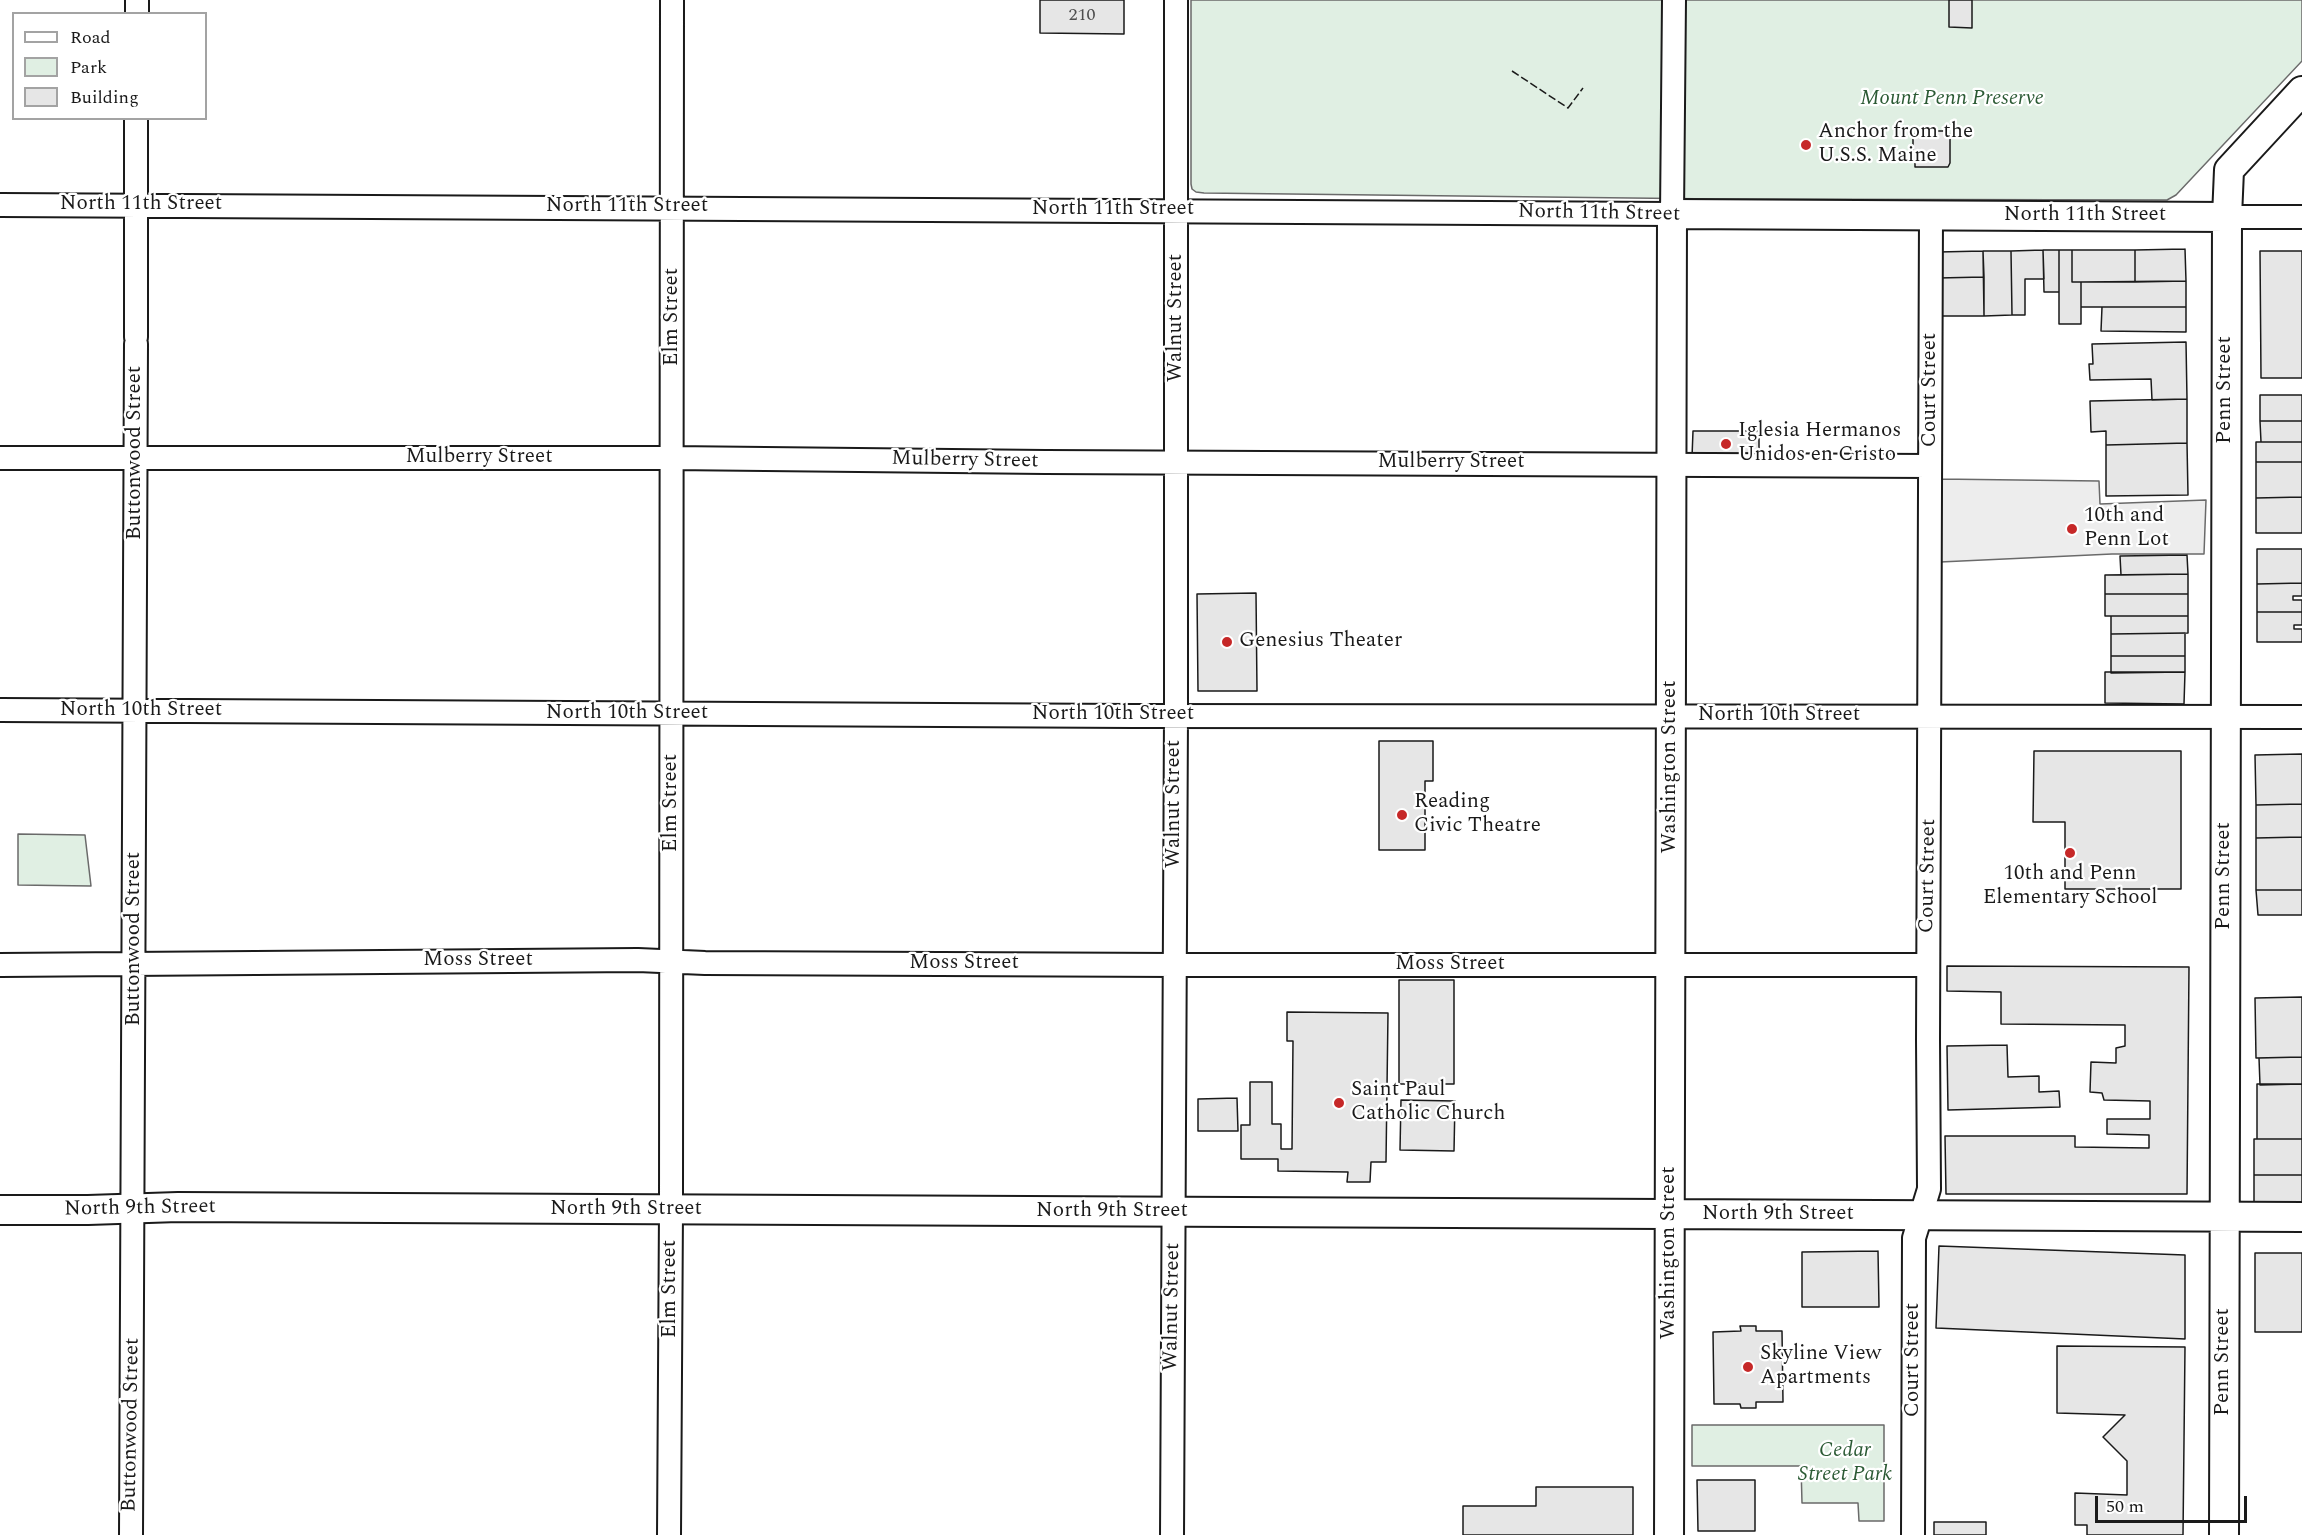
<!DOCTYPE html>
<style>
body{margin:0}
#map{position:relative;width:2302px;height:1535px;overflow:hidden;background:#fff;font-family:Spectral,serif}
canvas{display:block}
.legend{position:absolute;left:12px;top:12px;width:195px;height:108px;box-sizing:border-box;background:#fff;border:2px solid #a3a3a3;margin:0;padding:8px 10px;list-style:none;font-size:18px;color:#1a1a1a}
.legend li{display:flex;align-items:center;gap:12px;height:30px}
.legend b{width:30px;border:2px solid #a3a3a3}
.scale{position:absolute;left:2095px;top:1496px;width:152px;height:27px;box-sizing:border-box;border:3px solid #1a1a1a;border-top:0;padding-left:8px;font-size:18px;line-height:21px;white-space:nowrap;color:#1a1a1a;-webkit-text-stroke:4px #fff;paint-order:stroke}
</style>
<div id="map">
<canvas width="2302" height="1535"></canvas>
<ul class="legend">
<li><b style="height:8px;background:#fff"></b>Road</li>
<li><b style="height:16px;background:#e0efe3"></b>Park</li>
<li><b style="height:16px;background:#e6e6e6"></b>Building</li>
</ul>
<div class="scale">50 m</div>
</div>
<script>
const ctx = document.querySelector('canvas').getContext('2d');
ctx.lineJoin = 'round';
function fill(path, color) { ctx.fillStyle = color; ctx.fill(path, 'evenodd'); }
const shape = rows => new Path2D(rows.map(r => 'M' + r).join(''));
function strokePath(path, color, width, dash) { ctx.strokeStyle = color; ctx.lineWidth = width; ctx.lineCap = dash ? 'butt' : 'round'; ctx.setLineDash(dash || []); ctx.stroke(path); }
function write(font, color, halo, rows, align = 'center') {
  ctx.font = font + ' Spectral,serif'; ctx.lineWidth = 4.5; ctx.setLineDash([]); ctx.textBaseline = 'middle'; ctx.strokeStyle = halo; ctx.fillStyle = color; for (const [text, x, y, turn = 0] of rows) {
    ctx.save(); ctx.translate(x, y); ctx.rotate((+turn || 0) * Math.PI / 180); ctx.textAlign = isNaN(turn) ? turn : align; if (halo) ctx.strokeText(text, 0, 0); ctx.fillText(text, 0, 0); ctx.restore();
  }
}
const green = shape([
 [1191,0,2302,0,2302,61,2176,195,2167,200,1716,199,1204,193,1196,192,1192,189,1191,184,1191,0],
 [18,834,85,835,91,886,18,885,18,834],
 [1692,1425,1884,1425,1884,1521,1859,1521,1858,1503,1802,1503,1801,1466,1692,1466,1692,1425]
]);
fill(green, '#e0efe3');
strokePath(green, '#6a6a6a', 1.5);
const parking = shape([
 [1938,479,2099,481,2100,504,2206,500,2204,554,2112,554,1940,562,1938,479]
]);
fill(parking, '#ededed');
strokePath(parking, '#6a6a6a', 1.5);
const building = shape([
 [1040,0,1124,0,1124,34,1040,33,1040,0],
 [1949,0,1972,0,1972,28,1949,27,1949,0],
 [1935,131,1945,131,1945,134,1950,134,1950,163,1948,167,1915,167,1915,162,1913,162,1913,134,1935,134,1935,131],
 [2185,249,2186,281,2135,282,2135,250,2185,249],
 [2043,250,2059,250,2059,292,2044,292,2043,250],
 [2043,250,2044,279,2025,279,2025,315,2012,315,2011,251,2043,250],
 [2059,250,2072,250,2072,282,2081,282,2081,324,2059,324,2059,250],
 [2072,250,2135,250,2135,282,2072,282,2072,250],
 [1983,251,1984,277,1938,278,1938,252,1983,251],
 [1983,251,2011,251,2012,315,1984,316,1983,251],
 [2260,251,2302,251,2302,378,2261,378,2260,251],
 [1984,277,1984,316,1938,316,1938,278,1984,277],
 [2186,281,2186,307,2081,307,2081,282,2186,281],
 [2102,307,2186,307,2186,332,2101,331,2102,307],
 [2186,342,2187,399,2152,400,2151,379,2090,380,2089,364,2093,364,2092,344,2186,342],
 [2260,395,2302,395,2302,421,2260,421,2260,395],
 [2187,399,2187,443,2106,445,2106,431,2091,432,2090,401,2187,399],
 [2260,421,2302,421,2302,442,2261,442,2260,421],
 [1693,431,1759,431,1759,457,1692,457,1693,431],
 [2256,442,2302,442,2302,462,2256,462,2256,442],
 [2187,443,2188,495,2106,496,2106,445,2187,443],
 [2256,462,2302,462,2302,497,2256,498,2256,462],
 [2302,497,2302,533,2256,533,2256,498,2302,497],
 [2257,549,2302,549,2302,583,2257,584,2257,549],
 [2187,555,2188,574,2121,575,2120,556,2187,555],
 [2188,574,2188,594,2105,594,2105,575,2188,574],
 [2302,583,2302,596,2293,596,2293,600,2302,600,2302,612,2257,612,2257,584,2302,583],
 [1256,593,1257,691,1198,691,1197,594,1256,593],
 [2105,594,2188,594,2188,616,2105,616,2105,594],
 [2257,612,2302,612,2302,625,2294,625,2294,629,2302,629,2302,642,2257,642,2257,612],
 [2111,616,2188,616,2188,633,2111,634,2111,616],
 [2185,633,2185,656,2111,656,2111,634,2185,633],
 [2111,656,2185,656,2185,672,2111,673,2111,656],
 [2105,672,2185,672,2184,704,2105,703,2105,672],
 [1379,741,1433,741,1433,781,1425,781,1425,850,1379,850,1379,741],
 [2034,751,2181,751,2181,889,2065,889,2065,822,2033,822,2034,751],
 [2302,754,2302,804,2256,805,2255,755,2302,754],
 [2302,804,2302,837,2256,838,2256,805,2302,804],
 [2302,837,2302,890,2256,890,2256,838,2302,837],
 [2256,890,2302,890,2302,915,2258,915,2256,890],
 [1947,966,2189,967,2187,1194,1946,1194,1945,1136,2075,1136,2075,1147,2149,1148,2149,1135,2107,1134,2107,1119,2150,1119,2150,1101,2104,1100,2102,1093,2090,1092,2091,1062,2116,1063,2116,1048,2125,1046,2125,1025,2001,1024,2001,992,1947,991,1947,966],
 [1399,980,1454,980,1454,1084,1399,1084,1399,980],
 [2302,997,2302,1057,2256,1058,2255,998,2302,997],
 [1287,1012,1388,1013,1386,1162,1371,1162,1370,1182,1347,1182,1348,1172,1278,1171,1278,1159,1241,1159,1241,1125,1250,1125,1250,1082,1272,1082,1272,1124,1281,1124,1281,1149,1292,1149,1293,1041,1287,1041,1287,1012],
 [2007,1045,2008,1077,2039,1076,2039,1092,2059,1091,2060,1107,1948,1110,1947,1046,2007,1045],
 [2302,1057,2302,1084,2260,1085,2259,1058,2302,1057],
 [2257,1084,2302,1084,2302,1139,2257,1139,2257,1084],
 [1237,1098,1238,1131,1198,1131,1198,1099,1237,1098],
 [1401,1100,1455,1101,1454,1151,1400,1150,1401,1100],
 [2254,1139,2302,1139,2302,1175,2254,1175,2254,1139],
 [2254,1175,2302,1175,2302,1202,2254,1202,2254,1175],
 [1939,1246,2185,1255,2185,1339,1936,1328,1939,1246],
 [1878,1251,1879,1307,1802,1307,1802,1252,1878,1251],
 [2255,1253,2302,1253,2302,1332,2255,1332,2255,1253],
 [1740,1326,1756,1326,1756,1331,1782,1331,1783,1402,1756,1402,1756,1408,1741,1408,1740,1404,1714,1404,1713,1332,1741,1331,1740,1326],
 [2057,1346,2185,1347,2183,1535,2087,1535,2087,1525,2075,1525,2075,1493,2127,1495,2127,1461,2103,1437,2125,1415,2057,1413,2057,1346],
 [1697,1480,1755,1480,1755,1531,1698,1531,1697,1480],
 [1536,1487,1633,1487,1633,1535,1463,1535,1463,1506,1536,1506,1536,1487],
 [1934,1522,1986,1522,1986,1535,1934,1535,1934,1522]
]);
fill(building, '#e6e6e6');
strokePath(building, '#1a1a1a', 1.5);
const minor = shape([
 [137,14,137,0],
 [0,205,1672,214,1674,0],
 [2227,217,2302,217],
 [136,337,136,118],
 [0,458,672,458,1045,462,1930,466],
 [0,710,1132,716,2302,717],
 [0,965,638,960,705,963,1175,965,1928,965],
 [131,1535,136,344],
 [669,1535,671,1210,672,0],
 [1172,1535,1176,715,1176,0],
 [1913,1535,1914,1238,1929,1189,1928,1039,1931,216]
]);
const major = shape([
 [0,1210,88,1210,178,1207,2302,1217],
 [1669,1535,1672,214,2227,217],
 [2224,1535,2227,217,2229,170,2302,91]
]);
strokePath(minor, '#1a1a1a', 26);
strokePath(major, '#1a1a1a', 32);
strokePath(minor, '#fff', 22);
strokePath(major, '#fff', 28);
strokePath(shape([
 [1512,71,1568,108,1583,88]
]), '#1a1a1a', 1.5, [8, 3]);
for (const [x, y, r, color] of [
 [1806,145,6,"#c62828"],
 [1726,444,6,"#c62828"],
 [2072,529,6,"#c62828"],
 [1227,642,6,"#c62828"],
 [1402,815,6,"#c62828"],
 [2070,853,6,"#c62828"],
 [1339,1103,6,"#c62828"],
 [1748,1367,6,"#c62828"]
]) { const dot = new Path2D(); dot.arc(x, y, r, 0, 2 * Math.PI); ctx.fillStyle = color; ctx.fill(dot); strokePath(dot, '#fff', 2); }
write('18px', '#4d4d4d', null, [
 ["210",1082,16]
]);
write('italic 21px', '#2b5a34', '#fff', [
 ["Mount Penn Preserve",1952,100],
 ["Cedar",1845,1452],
 ["Street Park",1845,1476]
]);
write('21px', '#1a1a1a', '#fff', [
 ["Anchor from the",1818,133],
 ["U.S.S. Maine",1818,157],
 ["Iglesia Hermanos",1738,432],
 ["Unidos en Cristo",1738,456],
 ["10th and",2084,517],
 ["Penn Lot",2084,541],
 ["Genesius Theater",1239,642],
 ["Reading",1414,803],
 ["Civic Theatre",1414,827],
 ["10th and Penn",2070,875,"center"],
 ["Elementary School",2070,899,"center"],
 ["Saint Paul",1351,1091],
 ["Catholic Church",1351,1115],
 ["Skyline View",1760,1355],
 ["Apartments",1760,1379]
], 'left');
write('21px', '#1a1a1a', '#fff', [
 ["North 11th Street",141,205],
 ["North 11th Street",627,207],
 ["North 11th Street",1113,210],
 ["North 11th Street",1599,214,1],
 ["North 11th Street",2085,216],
 ["Elm Street",673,317,-90],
 ["Walnut Street",1177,318,-90],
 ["Court Street",1931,390,-90],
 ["Penn Street",2226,390,-90],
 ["Buttonwood Street",136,453,-90],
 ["Mulberry Street",479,458],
 ["Mulberry Street",965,461,1],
 ["Mulberry Street",1451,463],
 ["North 10th Street",141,711],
 ["North 10th Street",627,714],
 ["North 10th Street",1113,715],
 ["North 10th Street",1779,716],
 ["Washington Street",1671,767,-90],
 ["Elm Street",672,803,-90],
 ["Walnut Street",1175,804,-90],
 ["Court Street",1929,876,-89],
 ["Penn Street",2225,876,-90],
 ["Buttonwood Street",135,939,-90],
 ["Moss Street",478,961],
 ["Moss Street",964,964],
 ["Moss Street",1450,965],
 ["North 9th Street",140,1209,-1],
 ["North 9th Street",626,1210],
 ["North 9th Street",1112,1212],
 ["North 9th Street",1778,1215],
 ["Washington Street",1670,1253,-90],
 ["Elm Street",671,1289,-90],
 ["Walnut Street",1173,1307,-89],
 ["Court Street",1914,1360,-90],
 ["Penn Street",2224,1362,-90],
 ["Buttonwood Street",132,1425,-89]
]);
</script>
